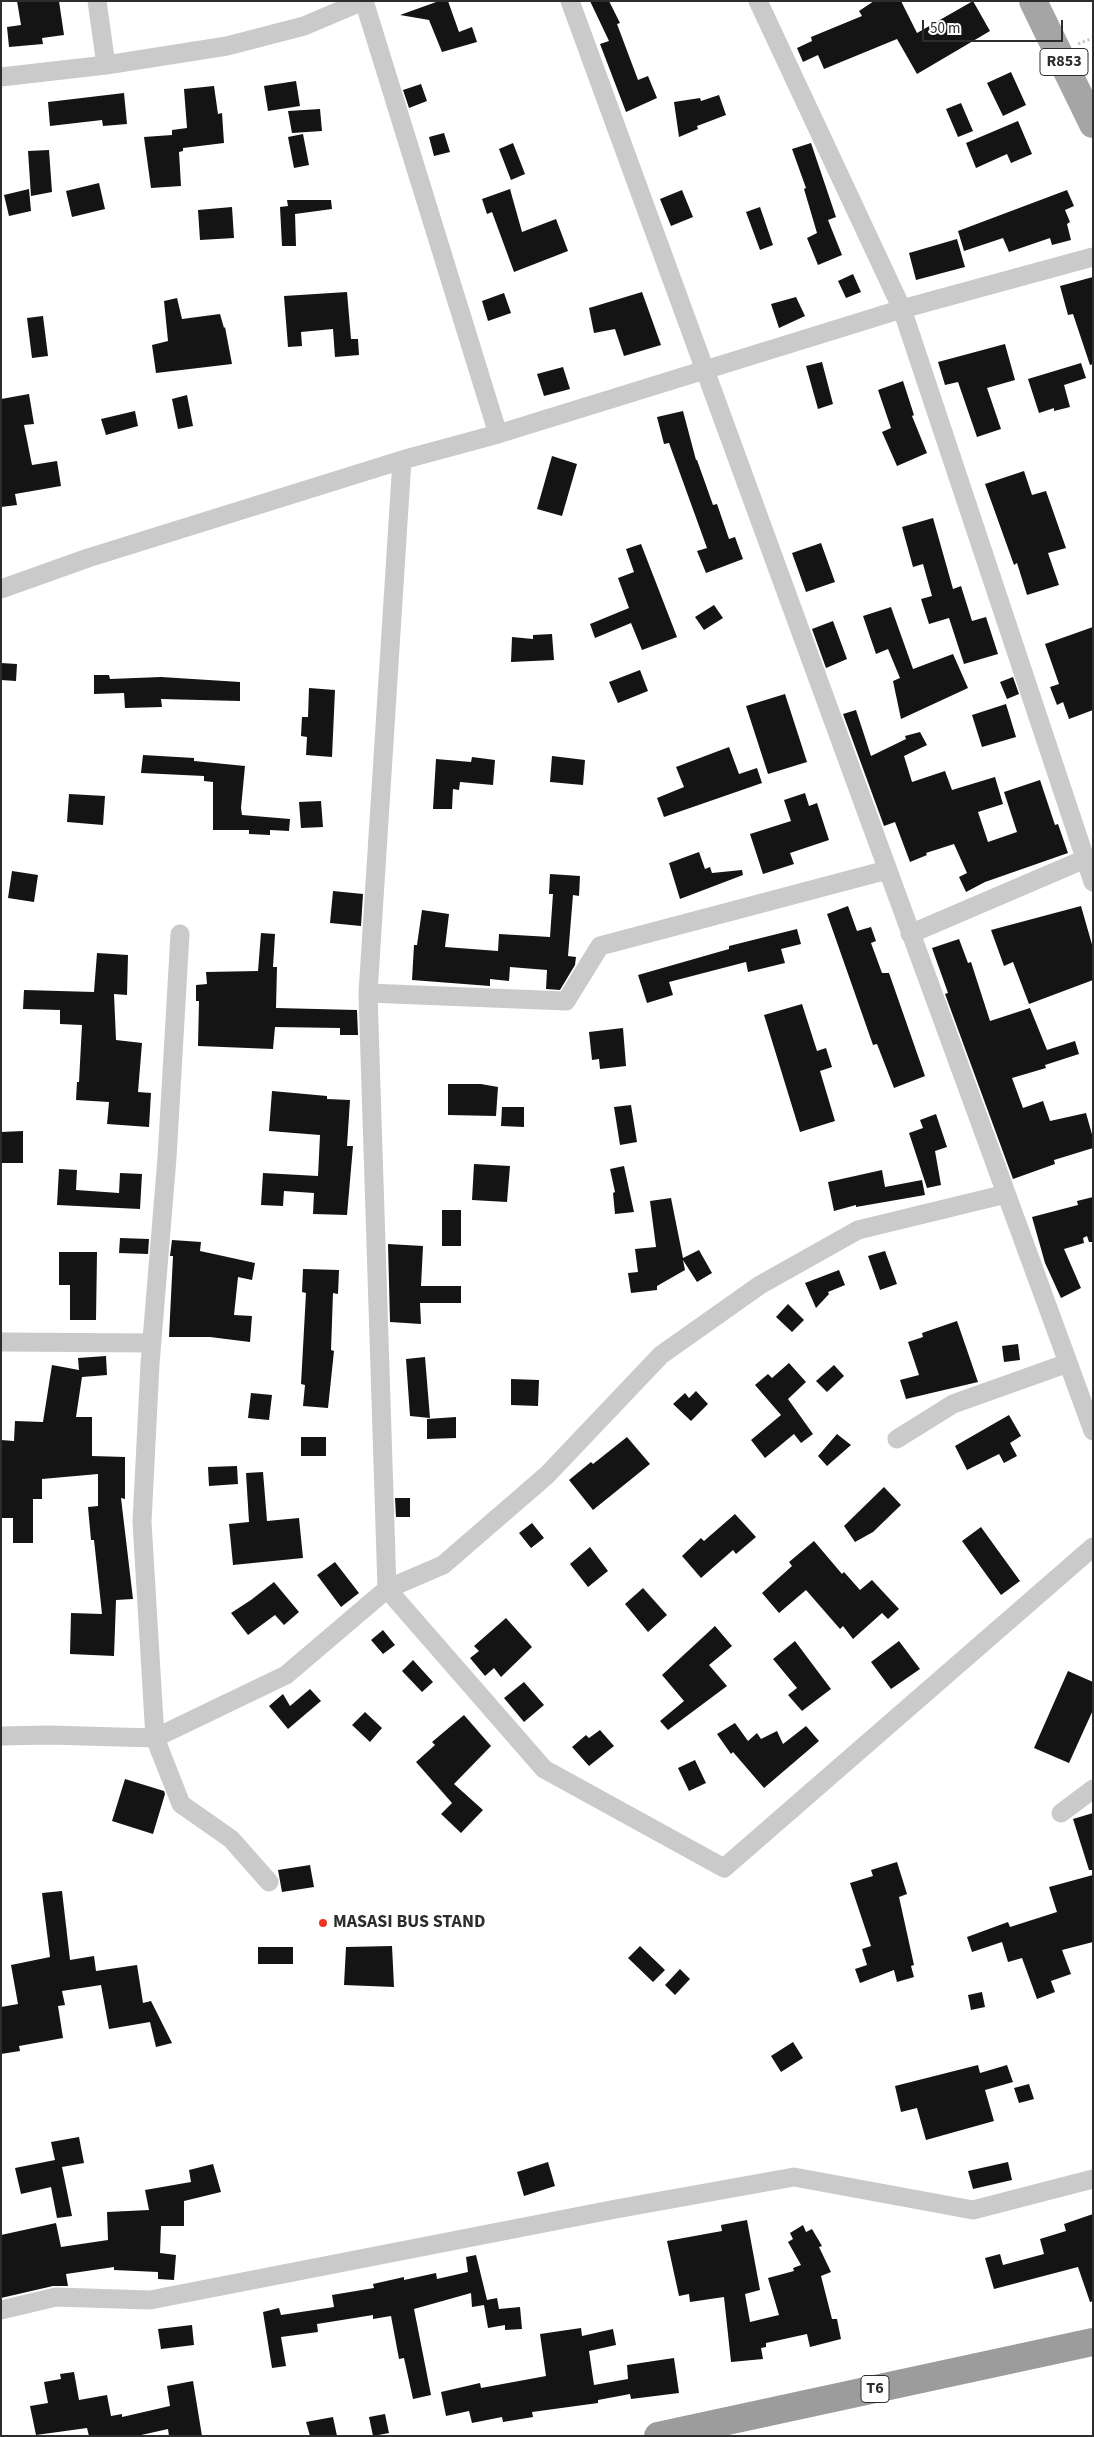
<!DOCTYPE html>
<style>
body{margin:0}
#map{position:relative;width:1094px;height:2437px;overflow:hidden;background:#fff;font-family:"Source Sans 3",sans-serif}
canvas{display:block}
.frame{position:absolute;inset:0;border:2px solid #2d2d2d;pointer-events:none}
.scale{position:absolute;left:922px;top:20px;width:141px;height:22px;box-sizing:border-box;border:2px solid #2d2d2d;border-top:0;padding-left:6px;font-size:15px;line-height:18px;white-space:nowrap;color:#2d2d2d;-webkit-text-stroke:4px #fff;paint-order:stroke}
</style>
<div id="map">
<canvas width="1094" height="2437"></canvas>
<div class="frame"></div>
<div class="scale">50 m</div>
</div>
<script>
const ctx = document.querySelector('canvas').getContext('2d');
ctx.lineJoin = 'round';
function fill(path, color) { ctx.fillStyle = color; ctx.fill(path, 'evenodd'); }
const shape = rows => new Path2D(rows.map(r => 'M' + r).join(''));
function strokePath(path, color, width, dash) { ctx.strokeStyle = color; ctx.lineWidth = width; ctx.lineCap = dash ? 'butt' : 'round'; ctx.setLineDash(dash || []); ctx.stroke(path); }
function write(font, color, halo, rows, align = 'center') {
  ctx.font = font + ' "Source Sans 3",sans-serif'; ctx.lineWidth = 5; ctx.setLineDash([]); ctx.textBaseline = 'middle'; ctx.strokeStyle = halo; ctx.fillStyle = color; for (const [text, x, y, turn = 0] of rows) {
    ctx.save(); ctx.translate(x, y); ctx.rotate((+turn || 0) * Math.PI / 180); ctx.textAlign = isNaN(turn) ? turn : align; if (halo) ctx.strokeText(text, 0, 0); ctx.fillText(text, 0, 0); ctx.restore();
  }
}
fill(shape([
 [17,1,59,1,64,35,42,38,43,44,9,47,7,27,21,25],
 [439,1,448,1,459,32,472,27,477,42,442,52,429,20,400,15],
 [590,1,609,1,620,23,617,24,638,80,648,76,657,98,626,112,600,44,609,41],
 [874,1,901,1,917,33,973,1,990,31,917,74,897,39,824,69,818,55,803,62,797,48,812,41,811,37,862,16,859,11],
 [1011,72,1026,105,1003,116,987,83],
 [296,81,300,106,268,111,264,86],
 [421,84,427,101,409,108,403,90],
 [214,86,218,114,222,113,224,143,183,148,183,151,179,152,181,186,151,188,144,137,172,135,172,130,187,128,184,89],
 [124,93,127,124,103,126,102,120,50,126,48,102],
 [719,95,726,115,697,126,698,129,679,137,674,102,700,98,701,101],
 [961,103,973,131,958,137,946,109],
 [320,109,322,131,292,133,288,111],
 [1018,121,1032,154,1011,163,1007,154,976,168,966,143],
 [444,133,450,152,434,156,429,137],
 [303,134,309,165,294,168,288,137],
 [513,143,525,174,511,180,499,149],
 [811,143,836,217,828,220,842,255,818,265,807,238,817,233,804,189,806,188,792,149],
 [49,150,52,192,31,196,28,151],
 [99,183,105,209,72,217,66,191],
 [29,189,31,211,9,216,4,195],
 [510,189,522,232,556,219,568,251,514,272,492,212,487,214,482,199],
 [682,190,693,217,671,226,660,199],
 [1067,190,1074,206,1065,210,1070,222,1067,224,1071,240,1052,245,1050,238,1009,252,1003,238,964,251,958,231],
 [287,200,331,200,332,209,295,214,296,246,282,246,280,207,288,206],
 [232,207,234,238,200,240,198,210],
 [760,207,773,245,760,250,746,212],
 [957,239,965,267,916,280,909,253],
 [853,274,861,292,846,298,838,281],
 [1093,277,1093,364,1090,365,1073,314,1068,315,1060,286],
 [347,292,351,339,358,339,359,355,335,357,333,329,301,332,302,346,288,347,284,296],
 [642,292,661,345,624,356,615,329,594,333,589,308],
 [504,293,511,313,488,321,482,301],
 [796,297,805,316,779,328,771,304],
 [177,298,182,319,220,314,224,328,225,327,232,364,156,373,152,345,168,341,164,301],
 [43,316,48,356,32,358,27,318],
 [1005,344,1015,380,987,388,1001,429,977,437,958,382,945,385,938,362],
 [822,362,833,404,818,409,806,366],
 [1081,363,1086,378,1064,385,1070,407,1054,411,1054,408,1039,413,1028,379],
 [563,367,570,389,544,396,537,374],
 [903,381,914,415,912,416,927,453,897,466,882,432,891,428,878,390],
 [29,394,34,424,24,425,32,465,57,461,61,486,15,494,17,505,1,507,1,399],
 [187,395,193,426,178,429,172,399],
 [135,411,138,426,106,435,101,419],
 [683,411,696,460,697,460,713,505,717,504,729,539,735,537,743,559,706,573,697,551,707,548,669,443,664,444,657,417],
 [552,456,577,464,562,516,537,509],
 [1024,471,1032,495,1046,491,1066,548,1048,553,1059,585,1027,595,1017,563,1014,565,985,484],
 [933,518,953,589,961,586,972,621,986,617,998,654,964,664,949,618,929,624,921,599,932,596,923,564,913,567,902,527],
 [821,543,835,582,806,592,792,553],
 [641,544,677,637,642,650,631,623,595,638,590,624,629,608,618,578,634,572,626,549],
 [714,605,723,618,704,630,695,617],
 [891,607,913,669,953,654,968,688,901,719,893,681,900,678,888,649,876,654,863,616],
 [833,621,847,659,826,668,812,629],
 [1093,627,1093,710,1069,719,1063,702,1057,705,1050,687,1059,684,1045,644],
 [552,634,554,660,511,662,512,637,533,639,533,635],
 [1,663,17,664,16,681,1,680],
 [640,670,648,691,618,703,609,682],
 [94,675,109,675,110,679,161,677,240,682,240,701,161,699,162,707,125,708,124,693,94,694],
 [1013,677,1019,694,1007,699,1000,682],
 [309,688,335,690,332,757,306,755,307,737,301,736,302,717,308,717],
 [785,694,807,762,768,774,746,706],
 [1006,704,1016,737,982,747,972,715],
 [856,710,871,756,906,739,905,736,920,732,927,745,904,756,912,782,945,771,952,790,995,777,1003,804,978,812,988,842,1017,832,1004,792,1040,780,1055,825,1058,824,1068,853,985,882,966,892,959,877,967,873,954,844,926,853,927,855,910,862,895,822,884,826,843,714],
 [729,747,739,774,757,768,762,783,664,817,657,798,684,787,676,767],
 [143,755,194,758,194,761,245,766,241,808,242,815,290,819,289,831,270,830,270,835,249,834,249,830,213,830,213,782,204,781,204,776,141,773],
 [552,756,585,760,583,785,550,782],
 [472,757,495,760,493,785,460,782,459,790,453,789,452,809,433,809,436,759,471,762],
 [805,793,809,806,817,803,829,840,790,853,794,864,763,874,750,834,791,821,784,800],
 [69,794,105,796,103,825,67,822],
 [321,801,323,827,301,828,299,802],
 [699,852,705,869,710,867,712,873,742,870,743,875,680,899,669,863],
 [12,871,38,875,34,902,8,898],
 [550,874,580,876,579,896,573,895,568,956,576,957,575,965,560,990,546,989,547,970,510,967,509,981,490,979,490,986,412,980,414,945,417,945,422,910,449,914,445,947,498,951,499,934,550,937,553,894,549,894],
 [333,891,363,894,361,926,330,923],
 [848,906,857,931,871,927,876,941,871,943,882,973,889,973,925,1076,894,1088,877,1044,873,1045,827,914],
 [1081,906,1093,948,1093,980,1029,1004,1013,962,1004,966,991,930],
 [797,929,801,944,781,949,785,963,748,972,746,962,669,982,673,995,647,1003,638,975,729,949,729,946],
 [261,933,275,934,273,967,277,967,276,1008,357,1010,358,1035,340,1035,340,1028,275,1027,273,1049,198,1046,199,1001,196,1001,196,985,207,984,206,972,258,971],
 [959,939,968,963,971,962,990,1021,1030,1008,1047,1050,1075,1041,1079,1054,1045,1065,1046,1068,1012,1078,1023,1108,1043,1101,1050,1121,1086,1113,1093,1138,1093,1148,1054,1160,1055,1164,1013,1179,945,994,948,993,932,948],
 [97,953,128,955,127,995,114,994,116,1040,142,1043,138,1092,151,1093,149,1127,107,1124,109,1102,76,1100,77,1082,79,1082,82,1025,60,1024,60,1010,23,1009,24,990,94,992],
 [802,1004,817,1051,826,1048,832,1067,820,1071,835,1121,800,1132,764,1015],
 [623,1028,626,1066,600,1069,599,1059,592,1060,589,1032],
 [448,1084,481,1084,498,1087,496,1116,448,1115],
 [272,1091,327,1096,327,1099,350,1100,347,1146,353,1146,347,1215,313,1214,314,1193,284,1191,283,1206,261,1205,263,1173,318,1176,320,1135,269,1131],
 [631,1105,637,1142,620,1145,614,1107],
 [502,1107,524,1107,524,1127,501,1126],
 [936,1114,947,1147,935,1151,941,1185,927,1188,909,1133,923,1128,920,1120],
 [23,1131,23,1163,1,1163,1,1132],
 [474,1164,510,1166,507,1202,472,1200],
 [624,1166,634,1212,615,1214,613,1193,615,1192,610,1169],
 [59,1169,77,1170,76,1190,119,1193,120,1173,142,1174,140,1209,57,1205],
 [882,1170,885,1187,922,1180,925,1195,856,1207,856,1205,834,1211,828,1182],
 [1093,1197,1093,1242,1089,1242,1087,1236,1083,1238,1084,1243,1064,1249,1081,1288,1061,1298,1045,1263,1032,1217,1078,1205,1077,1201],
 [671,1198,683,1258,699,1250,712,1273,697,1282,683,1260,685,1270,657,1286,657,1290,631,1293,628,1273,638,1272,635,1249,656,1247,650,1201],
 [442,1210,461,1210,461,1246,442,1246],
 [120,1238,149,1239,148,1254,119,1253],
 [172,1240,201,1242,200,1251,255,1263,252,1280,238,1277,234,1315,252,1316,250,1342,210,1337,169,1337,173,1256,170,1256],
 [388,1244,423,1246,421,1286,461,1286,461,1303,420,1303,421,1324,390,1322],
 [885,1251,897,1284,880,1290,868,1256],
 [59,1252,97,1252,96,1320,70,1320,70,1285,59,1285],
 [303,1269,339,1270,338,1294,333,1293,331,1350,334,1351,328,1408,303,1406,305,1385,301,1384,306,1293,302,1292],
 [839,1270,845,1285,828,1292,829,1294,816,1308,805,1283],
 [788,1304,804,1320,792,1332,776,1317],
 [957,1321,978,1382,906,1399,900,1380,919,1375,908,1342,923,1337,922,1333],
 [1018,1344,1020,1360,1004,1362,1002,1346],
 [106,1356,107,1375,82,1377,76,1417,92,1417,92,1456,125,1457,125,1499,121,1498,133,1599,116,1600,114,1656,70,1654,71,1613,102,1614,94,1540,91,1540,88,1507,98,1506,98,1474,42,1479,42,1499,33,1499,33,1543,13,1543,13,1518,1,1518,1,1440,14,1441,15,1421,43,1422,52,1365,79,1370,78,1358],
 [425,1357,430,1418,410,1416,406,1359],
 [789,1363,806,1382,788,1399,813,1434,801,1443,794,1434,765,1458,751,1440,781,1415,755,1385,768,1374,772,1378],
 [834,1365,844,1376,827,1392,816,1381],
 [511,1379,539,1380,538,1406,511,1405],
 [696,1391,708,1404,691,1421,673,1404,685,1393,689,1398],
 [251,1393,272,1395,269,1420,248,1418],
 [1009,1415,1021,1436,1010,1443,1017,1456,1004,1463,999,1454,967,1470,955,1446],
 [456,1417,456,1438,427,1439,427,1419],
 [837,1434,851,1445,827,1466,818,1456],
 [301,1437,326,1437,326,1456,301,1456],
 [627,1437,650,1464,593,1510,569,1480,591,1462,593,1464],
 [237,1466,238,1484,209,1486,208,1467],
 [263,1472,267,1521,299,1518,303,1558,233,1565,229,1524,249,1522,246,1473],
 [884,1487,901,1505,873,1532,855,1542,844,1526],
 [395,1498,410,1498,410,1517,396,1517],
 [735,1514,756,1537,736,1554,733,1550,701,1578,682,1556,701,1538,704,1541],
 [532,1523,544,1538,531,1548,519,1533],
 [981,1527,1020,1581,1001,1595,962,1541],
 [814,1541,842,1574,844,1572,860,1590,872,1580,899,1609,888,1619,882,1613,853,1639,843,1626,840,1629,806,1590,779,1613,762,1593,792,1566,789,1562],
 [590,1547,608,1571,588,1587,570,1564],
 [335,1562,359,1593,341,1607,317,1575],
 [274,1582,299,1612,284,1625,275,1615,248,1635,231,1613,251,1600],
 [643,1588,667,1615,648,1632,625,1604],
 [506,1618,532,1647,501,1677,494,1668,485,1676,470,1658,479,1651,474,1646],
 [715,1626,732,1646,709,1665,727,1686,668,1730,660,1721,684,1701,662,1675],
 [383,1630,395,1645,383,1654,371,1640],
 [795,1641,831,1689,802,1711,788,1695,797,1688,773,1659],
 [899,1641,920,1669,891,1689,871,1662],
 [413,1660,433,1682,422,1692,402,1671],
 [1068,1671,1093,1682,1093,1710,1069,1763,1034,1748],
 [524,1682,544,1705,524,1722,504,1698],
 [310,1689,321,1701,288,1729,269,1706,283,1694,290,1706],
 [365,1712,382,1728,370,1742,352,1725],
 [464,1715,491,1746,454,1784,483,1810,461,1833,441,1814,452,1803,416,1762,435,1745,432,1742],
 [735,1723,748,1741,757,1733,761,1739,777,1731,783,1744,806,1726,819,1741,764,1788,733,1752,731,1754,717,1734],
 [600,1730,614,1746,589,1766,572,1747,586,1735,589,1738],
 [695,1760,706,1783,689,1791,678,1768],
 [125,1779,164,1791,165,1794,153,1834,112,1821],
 [1093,1813,1093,1870,1089,1870,1073,1819],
 [897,1862,907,1894,899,1897,914,1965,911,1966,914,1977,897,1982,894,1970,860,1983,855,1969,867,1965,862,1949,871,1946,850,1883,873,1876,871,1870],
 [310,1865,314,1887,282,1892,278,1870],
 [1093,1875,1093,1942,1062,1950,1071,1974,1051,1981,1055,1992,1037,1999,1022,1958,1008,1962,1002,1942,972,1952,967,1937,1008,1922,1010,1927,1057,1912,1049,1887],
 [62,1891,70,1960,94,1956,96,1971,137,1965,143,2003,151,2001,172,2043,156,2047,150,2022,109,2029,101,1985,62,1991,65,2005,58,2006,63,2038,19,2046,20,2051,1,2054,1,2007,18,2004,11,1965,50,1957,42,1893],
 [392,1946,394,1987,344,1985,346,1947],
 [640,1946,665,1970,653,1982,628,1958],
 [258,1947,293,1947,293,1964,258,1964],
 [680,1969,690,1979,675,1995,665,1985],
 [982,1992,985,2007,971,2010,968,1995],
 [793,2042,803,2058,781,2072,771,2056],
 [978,2065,980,2073,1007,2065,1013,2082,985,2090,994,2121,926,2140,917,2108,901,2112,895,2086],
 [1029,2084,1034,2099,1019,2103,1014,2088],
 [79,2137,84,2163,62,2167,72,2216,57,2218,51,2187,21,2194,15,2168,55,2160,51,2142],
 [548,2162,555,2186,524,2196,517,2172],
 [1008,2162,1012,2180,973,2189,968,2171],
 [213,2164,221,2192,184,2201,184,2226,161,2226,160,2253,176,2255,174,2280,158,2279,158,2272,114,2270,114,2267,66,2274,68,2286,53,2286,1,2298,1,2235,56,2223,61,2247,108,2240,107,2212,149,2210,145,2190,191,2182,189,2170],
 [1093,2214,1093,2301,1090,2302,1078,2267,994,2289,985,2258,1000,2254,1003,2265,1044,2254,1040,2239,1066,2231,1064,2224],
 [747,2220,760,2290,745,2294,750,2322,779,2315,768,2278,794,2271,793,2268,801,2265,788,2242,793,2239,790,2233,803,2225,806,2232,812,2229,822,2246,819,2247,831,2272,821,2276,832,2319,837,2319,841,2339,810,2347,807,2334,766,2343,766,2347,761,2348,763,2359,731,2362,724,2297,690,2302,689,2294,679,2296,667,2241,722,2231,721,2225],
 [476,2255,487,2300,497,2298,499,2309,520,2307,522,2329,505,2330,505,2325,488,2328,484,2305,472,2307,471,2293,414,2309,431,2395,413,2399,404,2358,399,2359,391,2316,373,2319,373,2315,317,2324,318,2332,281,2337,286,2366,272,2368,263,2312,279,2308,281,2315,334,2307,332,2295,374,2288,373,2284,404,2277,404,2280,436,2273,437,2279,468,2272,466,2257],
 [192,2325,194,2345,161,2349,158,2329],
 [581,2328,582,2336,613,2329,616,2345,589,2351,594,2385,628,2379,627,2365,674,2358,679,2393,631,2399,630,2394,598,2400,598,2403,532,2412,533,2417,503,2422,502,2417,472,2423,469,2411,446,2416,441,2392,480,2383,481,2388,546,2376,540,2334],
 [74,2372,79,2400,107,2395,111,2416,122,2414,122,2417,170,2406,167,2386,193,2381,202,2436,169,2436,168,2429,137,2436,89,2436,87,2428,36,2435,30,2406,48,2403,44,2382,61,2379,60,2374],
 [385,2414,389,2433,373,2436,369,2417],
 [333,2417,337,2436,310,2436,306,2422]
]), '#141414');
strokePath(shape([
 [1078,44,1093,38]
]), '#cacaca', 3, [2.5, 2.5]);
strokePath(shape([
 [97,1,106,65],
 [364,1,498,434],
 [570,1,1093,1431],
 [758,1,902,309,1093,882],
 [1,77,106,65,227,46,304,26,363,1],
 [402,460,368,993,387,1589,544,1769,724,1868,1093,1547],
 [1,589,88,558,402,460,498,434,902,309,1093,257],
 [180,934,167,1158,150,1364,142,1522,155,1738,286,1675,387,1589,443,1565,547,1475,661,1355,760,1285,858,1230,1006,1194],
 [910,934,1085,859],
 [368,993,566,1001,600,946,887,870],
 [1,1342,151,1343],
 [897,1439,953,1404,1068,1363],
 [1,1736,48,1735,155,1738,181,1804,231,1839,269,1882],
 [1061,1813,1093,1789],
 [1,2310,56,2297,150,2300,616,2209,794,2177,973,2210,1093,2179]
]), '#cacaca', 19);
strokePath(shape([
 [1033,1,1093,124]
]), '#a5a5a5', 28);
strokePath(shape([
 [658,2436,1093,2342]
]), '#9c9c9c', 28);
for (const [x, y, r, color] of [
 [323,1923,5,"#ee3524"]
]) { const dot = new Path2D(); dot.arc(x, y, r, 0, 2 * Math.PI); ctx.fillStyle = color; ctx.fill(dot); strokePath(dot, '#fff', 2); }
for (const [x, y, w] of [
 [1064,62,48],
 [875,2389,28]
]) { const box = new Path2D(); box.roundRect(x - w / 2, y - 13.5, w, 27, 4); ctx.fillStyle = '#fff'; ctx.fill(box); strokePath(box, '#2d2d2d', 1); }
write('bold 16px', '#2d2d2d', null, [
 ["R853",1064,62],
 ["T6",875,2389]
]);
write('bold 18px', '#2d2d2d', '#fff', [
 ["MASASI BUS STAND",333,1923]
], 'left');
</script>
